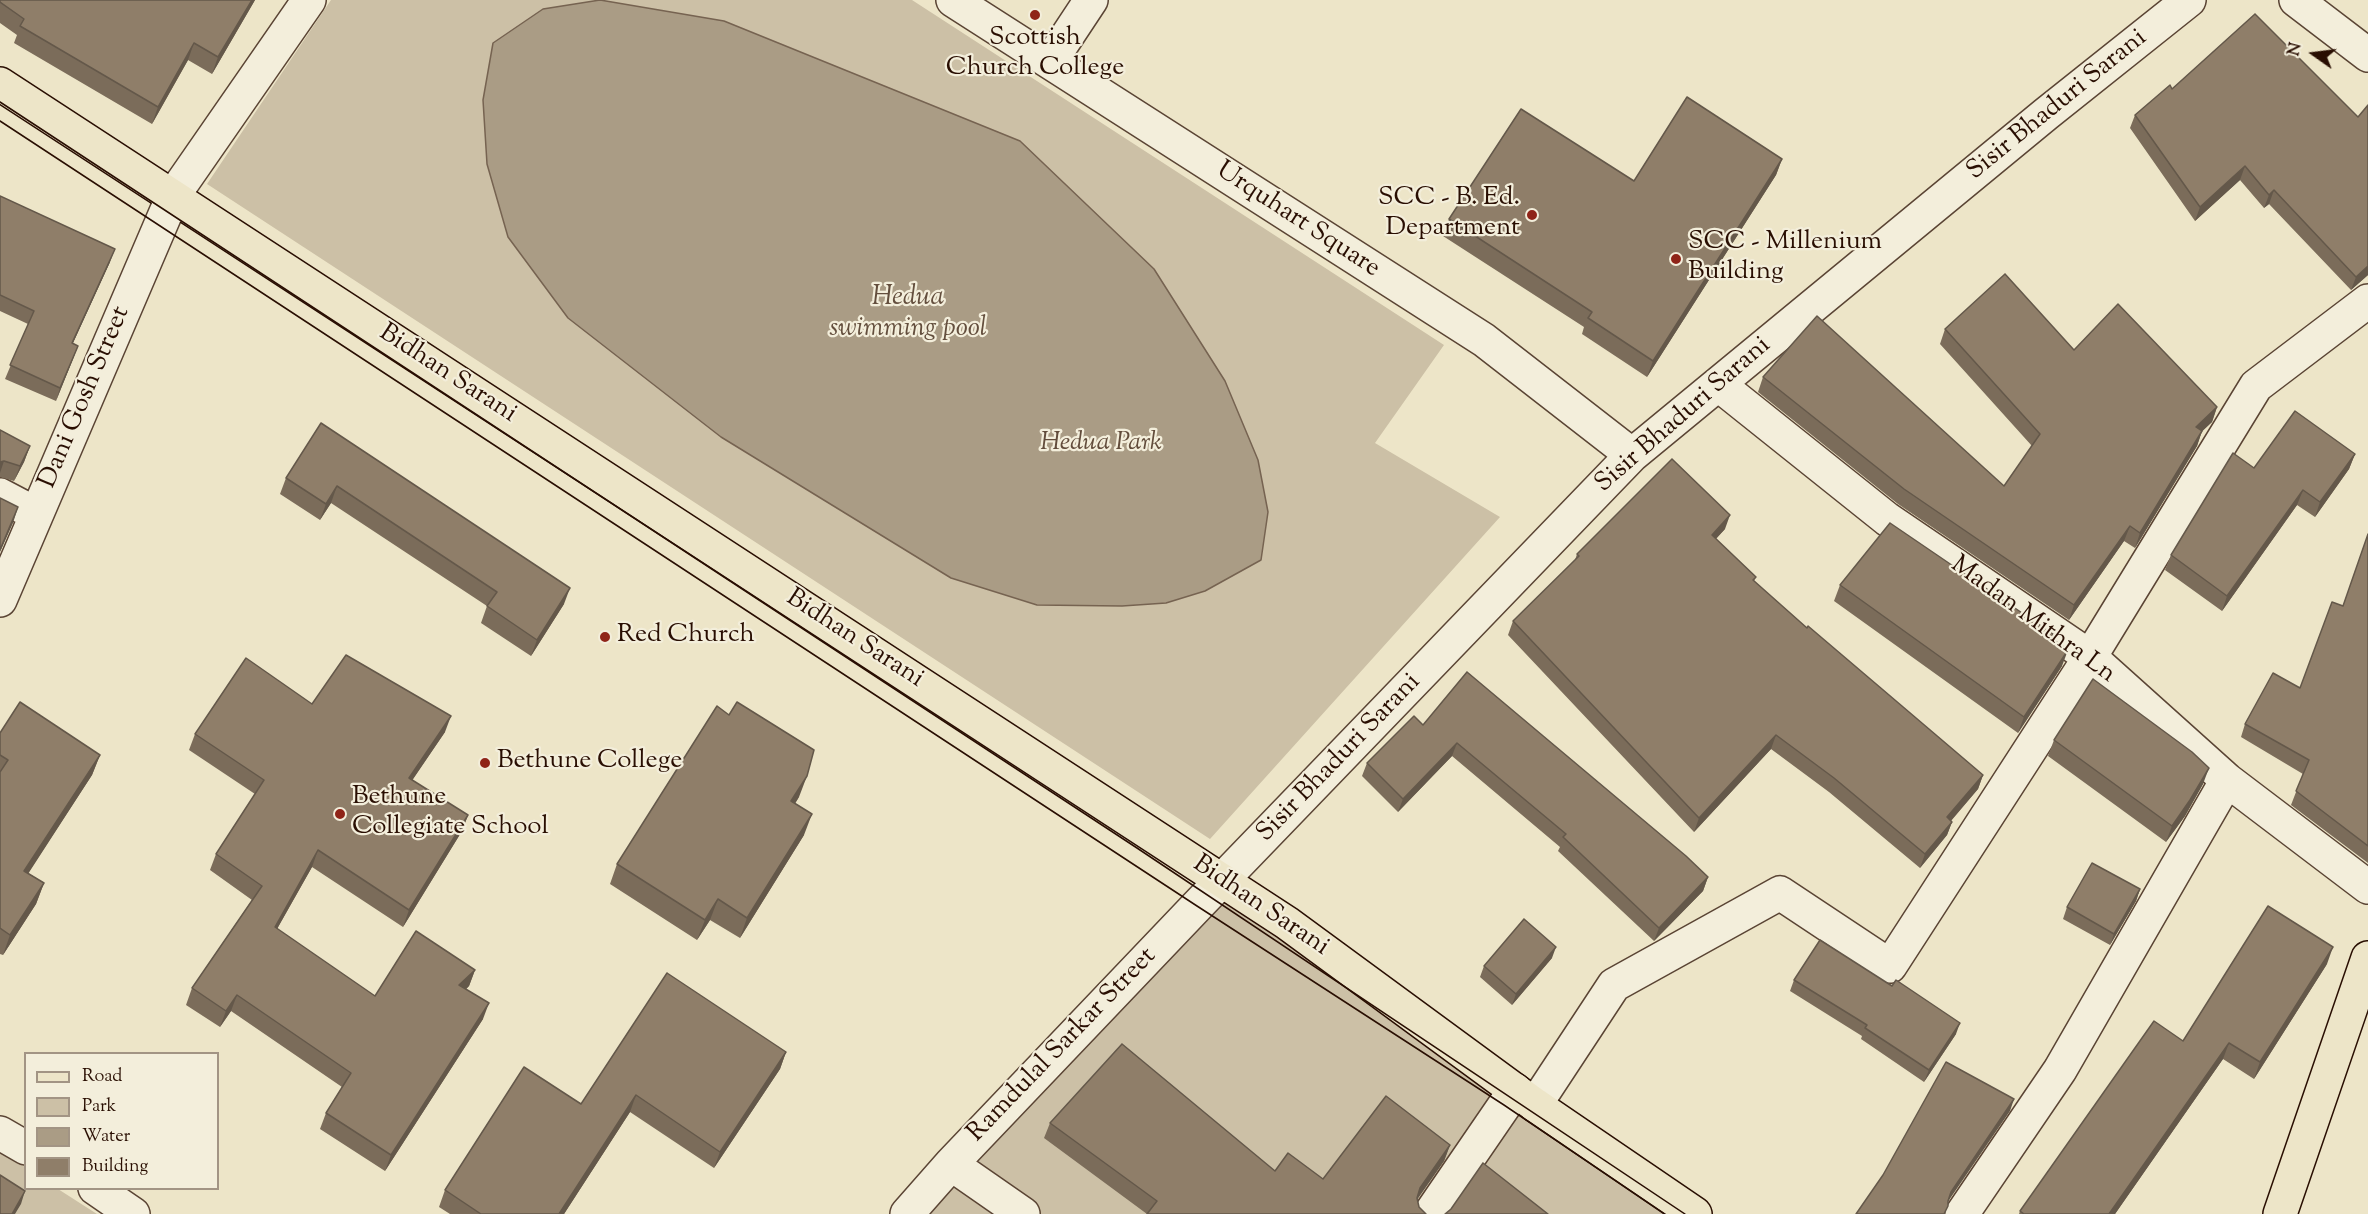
<!DOCTYPE html>
<style>
body{margin:0}
#map{position:relative;width:2368px;height:1214px;overflow:hidden;background:#ede5c8;font-family:"Sorts Mill Goudy",serif}
canvas{display:block}
.legend{position:absolute;left:24px;top:1052px;width:195px;height:138px;box-sizing:border-box;background:#f3eedb;border:2px solid #a29484;margin:0;padding:8px 10px;list-style:none;font-size:18px;color:#290e02}
.legend li{display:flex;align-items:center;gap:12px;height:30px}
.legend b{width:30px;border:2px solid #a29484}
.north{position:absolute;left:2284px;top:24px;width:60px;height:60px;-webkit-text-stroke:4px #f3eedb;paint-order:stroke;rotate:284deg;font-size:16px;font-weight:700;line-height:24px;text-align:center;color:#290e02}
.north::after{content:'';display:block;margin:auto;width:21px;height:27px;background:#290e02;clip-path:polygon(50% 0,100% 100%,50% 72%,0 100%)}
</style>
<div id="map">
<canvas width="2368" height="1214"></canvas>
<ul class="legend">
<li><b style="height:8px;background:#ede5c8"></b>Road</li>
<li><b style="height:16px;background:#ccc0a6"></b>Park</li>
<li><b style="height:16px;background:#aa9c85"></b>Water</li>
<li><b style="height:16px;background:#8f7e69"></b>Building</li>
</ul>
<div class="north">N</div>
</div>
<script>
const ctx = document.querySelector('canvas').getContext('2d');
ctx.lineJoin = 'round';
function fill(path, color) { ctx.fillStyle = color; ctx.fill(path, 'evenodd'); }
const shape = rows => new Path2D(rows.map(r => 'M' + r).join(''));
function strokePath(path, color, width, dash) { ctx.strokeStyle = color; ctx.lineWidth = width; ctx.lineCap = dash ? 'butt' : 'round'; ctx.setLineDash(dash || []); ctx.stroke(path); }
function write(font, color, halo, rows, align = 'center') {
  ctx.font = font + ' "Sorts Mill Goudy",serif'; ctx.lineWidth = 4.5; ctx.setLineDash([]); ctx.textBaseline = 'middle'; ctx.strokeStyle = halo; ctx.fillStyle = color; for (const [text, x, y, turn = 0] of rows) {
    ctx.save(); ctx.translate(x, y); ctx.rotate((+turn || 0) * Math.PI / 180); ctx.textAlign = isNaN(turn) ? turn : align; if (halo) ctx.strokeText(text, 0, 0); ctx.fillText(text, 0, 0); ctx.restore();
  }
}
fill(shape([
 [331,0,912,0,1444,345,1375,443,1500,517,1210,839,207,184],
 [1224,884,1709,1214,926,1214],
 [0,1151,25,1167,26,1188,58,1189,97,1214,0,1214]
]), '#ccc0a6');
const water = shape([
 [600,0,724,21,1020,141,1154,269,1225,381,1258,460,1268,512,1261,560,1205,591,1166,603,1122,606,1037,605,951,578,721,437,568,318,508,237,487,164,483,100,493,43,543,9,600,0]
]);
fill(water, '#aa9c85');
strokePath(water, '#766351', 1.5);
const minor = shape([
 [953,0,1484,340,1632,455],
 [2296,0,2368,55],
 [1050,62,1091,0],
 [1718,384,1887,519,2090,657,2227,780,2368,887],
 [0,495,36,514],
 [0,600,173,196,309,0],
 [1535,1105,1614,985,1780,893,1890,966,2090,657,2256,386,2368,301],
 [0,1133,26,1148],
 [951,1164,1023,1214],
 [95,1188,133,1214],
 [907,1214,951,1164,1197,906,1632,455,2046,114,2189,0],
 [1430,1214,1515,1090],
 [1962,1214,2060,1070,2227,780]
]);
const major = shape([
 [0,84,1287,923,1535,1105,1695,1214],
 [2280,1214,2368,958]
]);
strokePath(minor, '#5a4434', 36);
strokePath(major, '#290e02', 36);
strokePath(minor, '#f3eedb', 33);
strokePath(major, '#ede5c8', 33);
strokePath(shape([
 [0,102,1137,848,1685,1214],
 [0,121,1197,906,1504,1105,1665,1214]
]), '#290e02', 1.5);
fill(shape([
 [0,0,255,0,212,74,188,60,152,124,14,43,17,35,0,23],
 [2172,89,2358,117,2368,105,2368,275,2351,290,2269,204,2264,208,2240,180,2195,221,2130,128,2135,115],
 [1782,159,1776,175,1647,377,1582,334,1584,327,1443,236,1449,219,1634,181],
 [0,196,110,262,73,343,78,346,56,401,5,379,28,324,0,311],
 [1945,329,2074,350,2217,407,2212,422,2202,431,2197,446,2135,548,2124,541,2069,620,1898,504,1758,392,1763,377,2004,486,2032,446,1940,344],
 [321,423,564,604,531,656,481,623,487,606,331,503,320,520,280,494,286,478],
 [0,430,30,446,24,462,14,481,0,477],
 [2355,454,2349,469,2315,517,2297,505,2222,611,2165,570,2171,555,2254,468],
 [1725,529,1716,539,1756,577,1754,581,1807,628,1983,775,1978,789,1951,821,1952,822,1947,835,1920,868,1829,792,1771,749,1694,832,1508,635,1513,621,1575,560,1577,554],
 [2368,534,2368,863,2291,805,2303,774,2241,737,2245,724,2300,688,2343,606],
 [1840,585,2053,634,2052,639,2062,666,2018,733,1834,601],
 [1467,672,1708,877,1703,891,1654,941,1558,851,1560,847,1452,756,1398,812,1362,776,1367,763,1423,725],
 [312,704,445,732,412,780,468,815,462,831,403,927,312,867,277,929,375,996,475,970,469,986,466,989,483,1019,385,1171,320,1129,326,1113,342,1087,231,1011,220,1027,186,1005,192,988,252,900,210,870,216,854,255,794,189,750,195,734],
 [0,733,100,755,92,775,28,873,44,883,36,904,3,955,0,954],
 [2054,740,2203,784,2185,816,2166,842,2048,756],
 [799,797,795,803,804,835,740,938,710,920,697,940,610,884,617,864],
 [2140,889,2136,901,2110,945,2063,919,2067,907],
 [1552,958,1512,1005,1480,977,1484,966],
 [2327,964,2254,1079,2223,1059,2115,1214,2019,1214,2020,1211,2183,1041],
 [1794,980,1956,1034,1924,1082,1861,1039,1862,1036,1790,991],
 [786,1052,780,1069,714,1168,630,1112,564,1214,450,1214,439,1207,445,1190,581,1104],
 [1050,1123,1275,1171,1323,1179,1450,1145,1444,1161,1417,1199,1419,1207,1425,1213,1147,1214,1044,1138]
]), '#7b6c5a');
fill(shape([
 [252,0,255,0,212,74,218,57],
 [194,43,188,60,152,124,158,107],
 [1782,159,1776,175,1647,377,1653,361],
 [2245,166,2240,180,2195,221,2200,207],
 [2274,190,2269,204,2264,208,2269,195],
 [115,249,110,262,67,356,72,343],
 [2368,266,2368,275,2351,290,2356,277],
 [78,346,73,359,56,401,60,388],
 [2217,407,2212,422,2191,442,2196,427],
 [2202,431,2197,446,2135,548,2140,533],
 [30,446,24,462,14,481,20,466],
 [2355,454,2349,469,2315,517,2320,502],
 [4,461,0,473,0,462],
 [337,486,331,503,320,520,326,504],
 [2303,490,2297,505,2222,611,2227,596],
 [18,507,13,523,0,552,0,550],
 [1730,515,1725,529,1707,548,1712,535],
 [2130,526,2124,541,2069,620,2074,605],
 [570,588,564,604,531,656,537,640],
 [2068,650,2062,666,2018,733,2024,717],
 [451,716,445,732,403,794,409,778],
 [1776,735,1771,749,1694,832,1699,818],
 [1457,743,1452,756,1398,812,1403,799],
 [100,755,92,775,17,891,24,871],
 [2209,768,2203,784,2185,816,2166,842,2172,826],
 [1983,775,1978,789,1942,831,1947,817],
 [807,776,799,797,784,822,791,801],
 [812,814,804,835,740,938,747,918],
 [468,815,462,831,403,927,409,910],
 [1952,822,1947,835,1920,868,1925,854],
 [318,850,312,867,269,943,275,927],
 [1708,877,1703,891,1654,941,1659,928],
 [44,883,36,904,3,955,10,935],
 [2140,889,2136,901,2110,945,2114,934],
 [718,899,710,920,697,940,705,920],
 [1556,947,1552,958,1512,1005,1516,994],
 [2333,947,2327,964,2254,1079,2260,1062],
 [475,970,469,986,454,1001,459,985],
 [237,995,231,1011,220,1027,226,1011],
 [489,1003,483,1019,385,1171,391,1155],
 [1960,1023,1956,1034,1924,1082,1929,1070],
 [2229,1043,2223,1059,2115,1214,2109,1214],
 [786,1052,780,1069,714,1168,720,1152],
 [636,1095,630,1112,564,1214,559,1214],
 [2014,1099,2010,1111,1947,1203,1951,1192],
 [1450,1145,1444,1161,1414,1204,1420,1188],
 [25,1191,21,1204,15,1214,12,1214]
]), '#64584a');
const building = shape([
 [0,0,252,0,218,57,194,43,158,107,20,26,24,19,0,2,0,0],
 [2255,14,2358,117,2368,105,2368,266,2356,277,2274,190,2269,195,2245,166,2200,207,2135,115,2170,85,2172,89,2255,14],
 [1687,97,1782,159,1653,361,1588,318,1592,312,1449,219,1521,109,1634,181,1687,97],
 [0,196,115,249,72,343,78,346,60,388,10,365,34,311,0,295,0,196],
 [2005,274,2074,350,2118,304,2217,407,2196,427,2202,431,2140,533,2130,526,2074,605,1904,489,1763,377,1817,316,2004,486,2040,434,1945,329,2005,274],
 [2295,411,2355,454,2320,502,2303,490,2227,596,2171,555,2233,453,2254,468,2295,411],
 [321,423,570,588,537,640,487,606,497,592,337,486,326,504,286,478,321,423],
 [0,430,30,446,20,466,4,461,0,462,0,430],
 [1672,459,1730,515,1712,535,1756,577,1753,580,1807,628,1808,626,1983,775,1947,817,1952,822,1925,854,1834,778,1776,735,1699,818,1513,621,1579,556,1577,554,1672,459],
 [0,498,18,507,0,550,0,498],
 [1890,523,2053,634,2051,638,2068,650,2024,717,1840,585,1890,523],
 [2368,534,2368,846,2296,791,2309,760,2245,724,2273,673,2300,688,2332,602,2343,606,2368,534],
 [346,655,451,716,409,778,468,815,409,910,318,850,275,927,375,996,416,931,475,970,459,985,489,1003,391,1155,326,1113,351,1073,237,995,226,1011,192,988,262,886,216,854,264,780,195,734,246,658,312,704,346,655],
 [1467,672,1686,856,1708,877,1659,928,1563,837,1566,834,1457,743,1403,799,1367,763,1414,716,1423,725,1467,672],
 [2093,679,2192,752,2209,768,2190,800,2172,826,2054,740,2093,679],
 [20,702,100,755,24,871,44,883,10,935,0,928,0,772,8,760,0,755,0,733,20,702],
 [737,702,814,750,807,776,791,801,812,814,747,918,718,899,705,920,617,864,717,706,729,715,737,702],
 [2092,863,2140,889,2114,934,2067,907,2092,863],
 [2268,906,2333,947,2260,1062,2229,1043,2109,1214,2024,1214,2020,1211,2154,1021,2183,1041,2268,906],
 [1524,919,1556,947,1516,994,1484,966,1524,919],
 [1820,940,1892,986,1896,980,1960,1023,1929,1070,1865,1028,1867,1025,1794,980,1820,940],
 [667,973,786,1052,720,1152,636,1095,559,1214,481,1214,445,1190,524,1067,581,1104,667,973],
 [1122,1044,1275,1171,1288,1153,1323,1179,1386,1096,1450,1145,1420,1188,1417,1198,1419,1207,1426,1214,1147,1214,1157,1201,1050,1123,1122,1044],
 [1946,1062,2014,1099,1951,1192,1948,1201,1948,1206,1944,1214,1856,1214,1883,1175,1946,1062],
 [1483,1163,1548,1214,1445,1214,1451,1209,1483,1163],
 [0,1175,25,1191,12,1214,0,1214,0,1175]
]);
fill(building, '#8f7e69');
strokePath(building, '#64584a', 1.5);
for (const [x, y, r, color] of [
 [1035,15,6,"#8f2418"],
 [1532,215,6,"#8f2418"],
 [1676,259,6,"#8f2418"],
 [605,637,6,"#8f2418"],
 [485,763,6,"#8f2418"],
 [340,814,6,"#8f2418"]
]) { const dot = new Path2D(); dot.arc(x, y, r, 0, 2 * Math.PI); ctx.fillStyle = color; ctx.fill(dot); strokePath(dot, '#f3eedb', 2); }
write('26px', '#290e02', '#f3eedb', [
 ["Scottish",1035,40,"center"],
 ["Church College",1035,70,"center"],
 ["SCC - B. Ed.",1520,200,"right"],
 ["Department",1520,230,"right"],
 ["SCC - Millenium",1688,244],
 ["Building",1688,274],
 ["Red Church",617,637],
 ["Bethune College",497,763],
 ["Bethune",352,799],
 ["Collegiate School",352,829]
], 'left');
write('26px', '#290e02', '#f3eedb', [
 ["Sisir Bhaduri Sarani",2058,106,-39],
 ["Urquhart Square",1297,221,33],
 ["Bidhan Sarani",447,375,33],
 ["Dani Gosh Street",86,398,-67],
 ["Sisir Bhaduri Sarani",1684,416,-41],
 ["Madan Mithra Ln",2032,621,36],
 ["Bidhan Sarani",854,640,33],
 ["Sisir Bhaduri Sarani",1340,759,-46],
 ["Bidhan Sarani",1260,907,34],
 ["Ramdulal Sarkar Street",1063,1046,-46]
]);
write('italic 26px', '#624c3b', '#f3eedb', [
 ["Hedua Park",1101,445]
]);
write('italic 27px', '#634e3d', '#f3eedb', [
 ["Hedua",908,299],
 ["swimming pool",908,330]
]);
</script>
